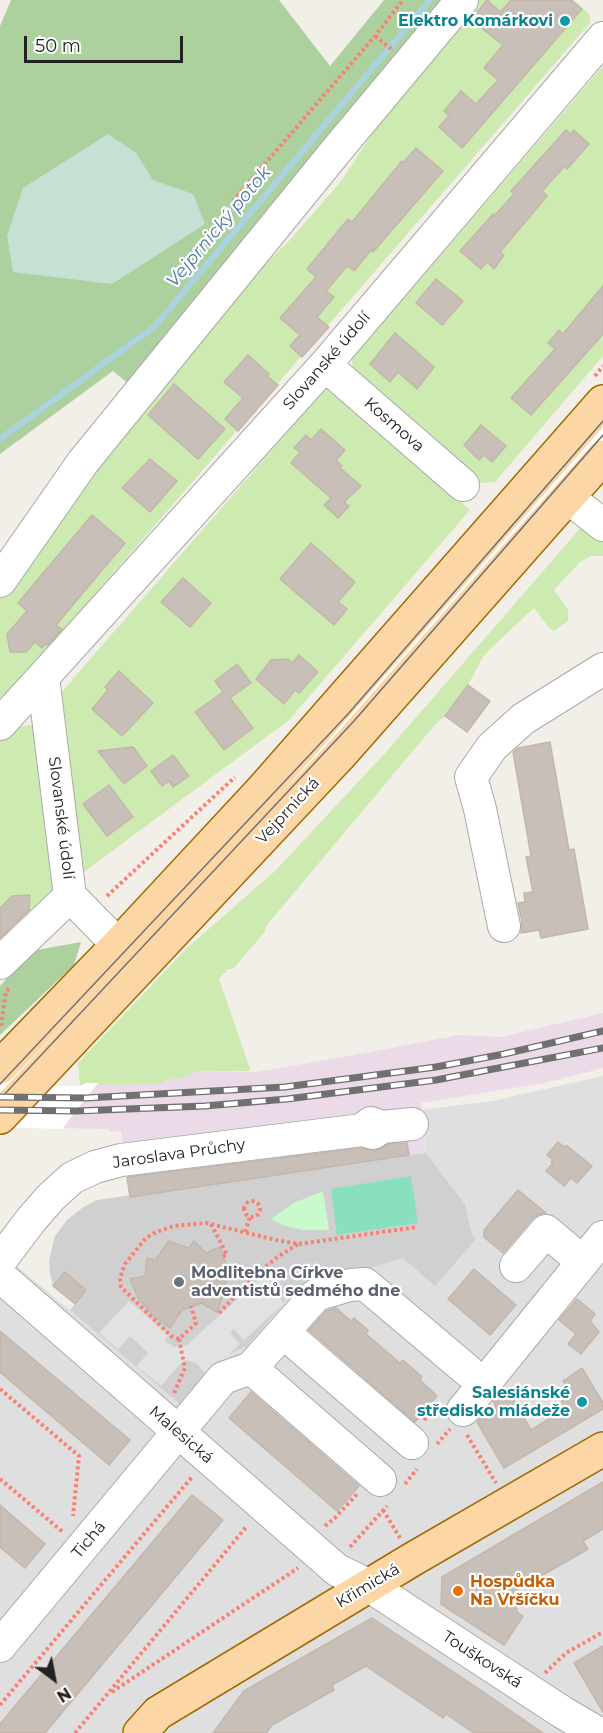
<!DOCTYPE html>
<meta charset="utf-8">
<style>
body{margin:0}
#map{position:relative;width:603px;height:1733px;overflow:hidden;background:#f2efe9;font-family:Montserrat,sans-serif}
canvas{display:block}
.north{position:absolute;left:24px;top:1649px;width:60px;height:60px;-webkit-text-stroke:4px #fff;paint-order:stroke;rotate:148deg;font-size:16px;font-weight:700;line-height:24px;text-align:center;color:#222}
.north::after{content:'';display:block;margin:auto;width:21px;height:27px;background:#222;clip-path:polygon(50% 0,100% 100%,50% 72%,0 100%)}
.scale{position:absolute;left:24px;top:36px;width:159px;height:27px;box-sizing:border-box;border:3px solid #222;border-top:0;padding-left:8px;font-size:18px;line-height:21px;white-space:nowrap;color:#222;-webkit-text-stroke:4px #fff;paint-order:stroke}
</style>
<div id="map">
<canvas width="603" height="1733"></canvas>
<div class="north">N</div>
<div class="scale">50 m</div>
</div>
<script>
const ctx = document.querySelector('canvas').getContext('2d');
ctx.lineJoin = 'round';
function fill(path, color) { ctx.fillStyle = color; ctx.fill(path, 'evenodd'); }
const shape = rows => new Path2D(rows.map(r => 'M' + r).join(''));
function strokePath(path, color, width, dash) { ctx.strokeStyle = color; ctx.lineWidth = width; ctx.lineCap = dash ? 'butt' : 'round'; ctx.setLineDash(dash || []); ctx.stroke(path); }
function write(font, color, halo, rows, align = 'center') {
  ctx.font = font + ' Montserrat,sans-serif'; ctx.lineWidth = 4.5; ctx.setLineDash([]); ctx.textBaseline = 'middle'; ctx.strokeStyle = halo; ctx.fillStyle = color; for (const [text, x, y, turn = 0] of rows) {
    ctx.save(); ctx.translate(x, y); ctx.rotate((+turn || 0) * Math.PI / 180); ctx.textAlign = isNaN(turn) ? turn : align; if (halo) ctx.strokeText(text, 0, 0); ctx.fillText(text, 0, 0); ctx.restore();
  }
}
fill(shape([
 [603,1076,603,1733,0,1733,0,1252,70,1310,184,1408,229,1355,247,1346,286,1301,284,1299,287,1295,403,1258,476,1239,472,1235,465,1204,426,1153,423,1110,492,1101]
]), '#e0dfdf');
fill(shape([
 [603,1013,603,1068,544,1083,421,1103,426,1153,130,1197,121,1131,110,1132,110,1129,0,1127,23,1086,80,1086,86,1083,164,1084,165,1079,179,1079,198,1071,256,1072,349,1056,459,1035,501,1037]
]), '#ebdbe8');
fill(shape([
 [426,1153,465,1204,472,1235,476,1239,435,1286,403,1258,287,1295,284,1299,286,1301,247,1346,228,1355,184,1408,70,1310,75,1304,53,1286,50,1274,49,1260,55,1236,67,1220,82,1208,97,1200]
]), '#d0d0d0');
fill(shape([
 [466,0,574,0,590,15,590,23,0,704,0,596,47,528,261,268,290,240,342,180,422,57],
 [603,66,603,356,495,482,481,483,353,371,352,358],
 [330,383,470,510,289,720,84,872,77,866,59,695],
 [584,524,603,535,603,556,591,556,580,562,554,590,568,609,568,621,554,631,549,628,534,608,490,649,483,657,468,685,445,716,433,727,267,925,264,933,233,969,228,969,219,979,251,1071,198,1071,179,1079,165,1079,164,1084,102,1085,98,1083,80,1086,78,1063,187,948,275,871,386,752],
 [31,725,37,731,55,895,0,941,0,738,14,728]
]), '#cdebb0');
fill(shape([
 [11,0,279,0,330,66,384,0,448,0,131,386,113,371,0,454,0,26],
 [81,942,74,965,0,1035,0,986,31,951]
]), '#add19e');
fill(shape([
 [108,134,136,153,153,180,193,194,205,224,112,284,13,272,7,236,23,188]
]), '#c6e0d4');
fill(shape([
 [323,1191,329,1230,301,1230,282,1225,271,1219,294,1203]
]), '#c8facc');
fill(shape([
 [411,1176,418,1223,337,1235,331,1189]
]), '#88e0be');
fill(shape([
 [272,1267,283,1278,271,1289,284,1303,244,1340,234,1329,230,1333,240,1344,207,1375,196,1363,187,1360,180,1364,161,1386,137,1366,148,1353,130,1336,118,1349,99,1333,129,1301,169,1335,164,1341,174,1347,187,1345]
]), '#e2e2e2');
fill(shape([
 [86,1083,98,1083,62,1129,0,1127,0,1086,80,1086]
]), '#fff');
strokePath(shape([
 [0,439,154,327,430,0]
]), '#aad3df', 6);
const building = shape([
 [487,0,500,12,511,0,571,0,582,9,462,148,439,127,449,116,444,111,461,91,476,104,498,80,484,68,503,45,471,20,487,0],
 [566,130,571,134,574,130,589,144,567,169,564,167,542,191,547,196,500,252,504,255,494,269,487,262,481,269,460,251,493,214,495,215,514,194,511,191,566,130],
 [416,148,443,171,373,252,371,250,354,271,347,266,326,291,334,297,317,317,329,327,302,357,290,346,300,335,280,318,316,277,307,269,348,219,352,222,402,161,404,162,416,148],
 [436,279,463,301,442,325,416,303,436,279],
 [603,286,603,334,531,415,511,398,555,349,548,343,559,330,563,334,603,286],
 [395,333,434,367,417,389,398,372,390,382,370,364,395,333],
 [248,355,269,374,267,376,278,385,238,431,225,419,243,398,224,382,248,355],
 [174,384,225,429,198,459,148,415,174,384],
 [481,425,506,446,492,462,484,455,479,460,464,445,481,425],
 [321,429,345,450,336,460,342,466,340,468,361,486,344,502,349,506,338,518,324,505,331,498,291,463,300,452,294,448,306,435,311,440,321,429],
 [150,459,177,481,150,512,122,488,150,459],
 [92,515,125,543,56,625,62,629,48,645,46,644,42,648,35,642,26,652,10,652,7,634,27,611,18,603,92,515],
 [311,543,355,582,338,602,347,609,334,625,280,579,311,543],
 [183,578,211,603,190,627,161,602,183,578],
 [299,655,318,672,299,693,295,690,284,704,256,679,271,660,288,659,292,663,299,655],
 [237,664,251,683,230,698,253,728,224,750,195,712,223,692,215,681,237,664],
 [119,671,153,703,122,736,92,709,108,690,105,687,119,671],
 [468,685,490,701,467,732,445,716,468,685],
 [550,742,569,850,574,849,588,929,541,938,539,930,521,933,521,932,522,922,518,903,525,902,524,893,533,892,526,857,531,856,513,752,518,748,550,742],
 [133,747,147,766,124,784,98,751,133,747],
 [173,755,189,776,173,787,169,781,162,786,151,771,173,755],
 [109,785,133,817,107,836,83,804,109,785],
 [30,895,29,910,0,938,0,908,12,896,30,895],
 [558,1142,564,1147,566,1145,592,1166,577,1183,571,1178,564,1186,546,1171,553,1163,551,1162,553,1160,547,1155,558,1142],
 [407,1143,409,1155,130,1197,127,1177,361,1148,375,1151,388,1144,407,1143],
 [518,1190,546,1213,539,1214,532,1219,503,1253,484,1237,484,1230,518,1190],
 [168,1241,189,1248,194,1241,206,1253,220,1247,227,1266,225,1290,217,1312,201,1303,182,1310,170,1328,154,1316,138,1298,130,1279,145,1276,147,1258,156,1260,168,1241],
 [474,1269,516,1305,490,1335,448,1299,474,1269],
 [65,1272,86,1290,75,1304,53,1286,65,1272],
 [577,1299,595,1314,590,1321,599,1332,581,1354,568,1344,576,1334,559,1320,577,1299],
 [336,1308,351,1321,354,1318,368,1330,366,1334,400,1363,403,1360,422,1377,420,1380,437,1396,415,1422,309,1330,326,1311,336,1308],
 [0,1331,130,1440,109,1465,0,1372,0,1331],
 [582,1368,603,1403,603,1409,504,1468,477,1422,483,1414,496,1406,493,1401,499,1394,507,1389,531,1430,547,1420,562,1401,560,1389,565,1384,563,1381,582,1368],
 [251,1392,359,1486,337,1511,229,1418,251,1392],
 [603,1482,603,1529,583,1541,588,1549,513,1592,517,1612,523,1616,504,1645,441,1604,442,1577,603,1482],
 [192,1495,223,1520,45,1733,0,1733,0,1724,192,1495],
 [0,1505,45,1544,25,1568,0,1547,0,1505],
 [372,1618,482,1691,543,1733,474,1733,446,1714,443,1718,366,1666,332,1685,334,1690,272,1725,266,1733,213,1733,244,1691,372,1618],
 [603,1646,603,1712,574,1663,603,1646]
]);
fill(building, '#c7bfb8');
strokePath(building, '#c4b6ab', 1.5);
const minor = shape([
 [325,365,463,485],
 [547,481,603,525],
 [0,581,83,462,336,151,462,0],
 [0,724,43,677],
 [284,789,381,683,603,427],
 [504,926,480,809,471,777,492,747,523,719,603,669],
 [0,963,70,896],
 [137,964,70,896,43,677,325,365,603,38],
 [0,1092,70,1018],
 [379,1129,373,1133,362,1130,371,1123,382,1127,412,1124],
 [0,1261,31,1220,51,1197,72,1178,95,1167,121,1160,362,1130],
 [516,1266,546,1231,583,1262],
 [0,1276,337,1570,368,1585,562,1712,598,1733],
 [283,1332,412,1443],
 [251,1368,380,1480],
 [463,1410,603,1237],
 [0,1646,223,1378,251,1368,316,1295,350,1285,365,1284,468,1371]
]);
const major = shape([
 [0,1067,118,945,264,788,603,402],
 [0,1117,339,756,603,457],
 [140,1733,158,1713,413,1559,603,1449]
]);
strokePath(minor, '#a9a9a9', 34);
strokePath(major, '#a06b00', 36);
strokePath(shape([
 [375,36,391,49],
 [233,201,375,36,403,0],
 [595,376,603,366],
 [107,896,235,777],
 [1,1026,6,991,10,988],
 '244 1209a8 8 0 1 1 16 0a8 8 0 1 1-16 0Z',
 [211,1224,227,1255,223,1256],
 [245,1232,250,1217],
 [219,1313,260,1271,279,1256,298,1244],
 [179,1339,171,1336,121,1287,120,1278,125,1264,146,1238,156,1232,174,1226,206,1223,276,1240,299,1244,417,1227],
 [0,1389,79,1456,73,1516],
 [174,1393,185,1368,179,1339,196,1323,191,1306],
 [424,1420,437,1406],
 [467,1435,496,1483],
 [437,1444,450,1429],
 [0,1479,64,1533],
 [405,1484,417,1469],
 [383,1510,400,1538],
 [325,1526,335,1518,358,1493],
 [350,1547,387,1506],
 [545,1673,566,1653,603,1632],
 [112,1692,298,1568],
 [0,1705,192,1477],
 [75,1733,247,1526]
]), '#fa8072', 4, [3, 3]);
strokePath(minor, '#fff', 32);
strokePath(major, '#fcd6a4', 33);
strokePath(shape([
 [0,1084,348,714,603,421],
 [0,1099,354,721,603,435]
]), '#707070', 1.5);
const rail = shape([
 [0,1097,86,1098,285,1087,436,1067,504,1054,603,1031],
 [0,1110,76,1111,205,1106,287,1099,436,1080,603,1048]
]);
strokePath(rail, '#707070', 7);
strokePath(rail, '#fff', 4.5, [14]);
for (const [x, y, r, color] of [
 [565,21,6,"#0f9aa8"],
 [179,1282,6,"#6b7280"],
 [582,1402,6,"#0f9aa8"],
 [458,1591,6,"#e8710a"]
]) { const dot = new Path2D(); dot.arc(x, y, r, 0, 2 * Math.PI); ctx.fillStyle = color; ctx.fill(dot); strokePath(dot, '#fff', 2); }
write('bold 16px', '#0d838f', '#fff', [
 ["Elektro Komárkovi",553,21],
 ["Salesiánské",570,1393],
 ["středisko mládeže",570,1411]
], 'right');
write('16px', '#222', '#fff', [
 ["Slovanské údolí",327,361,-49],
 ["Kosmova",394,425,41],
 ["Vejprnická",288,811,-47],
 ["Slovanské údolí",61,818,83],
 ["Jaroslava Průchy",179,1154,-8],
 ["Malesická",181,1435,41],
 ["Tichá",89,1540,-50],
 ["Křimická",368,1586,-31],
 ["Touškovská",482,1660,33]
]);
write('bold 16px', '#5b616d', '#fff', [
 ["Modlitebna Církve",191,1273],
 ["adventistů sedmého dne",191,1291]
], 'left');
write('bold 16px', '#c56008', '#fff', [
 ["Hospůdka",470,1582],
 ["Na Vršíčku",470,1600]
], 'left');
write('italic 18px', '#4a7aab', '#fff', [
 ["Vejprnický potok",219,227,-50]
]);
</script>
